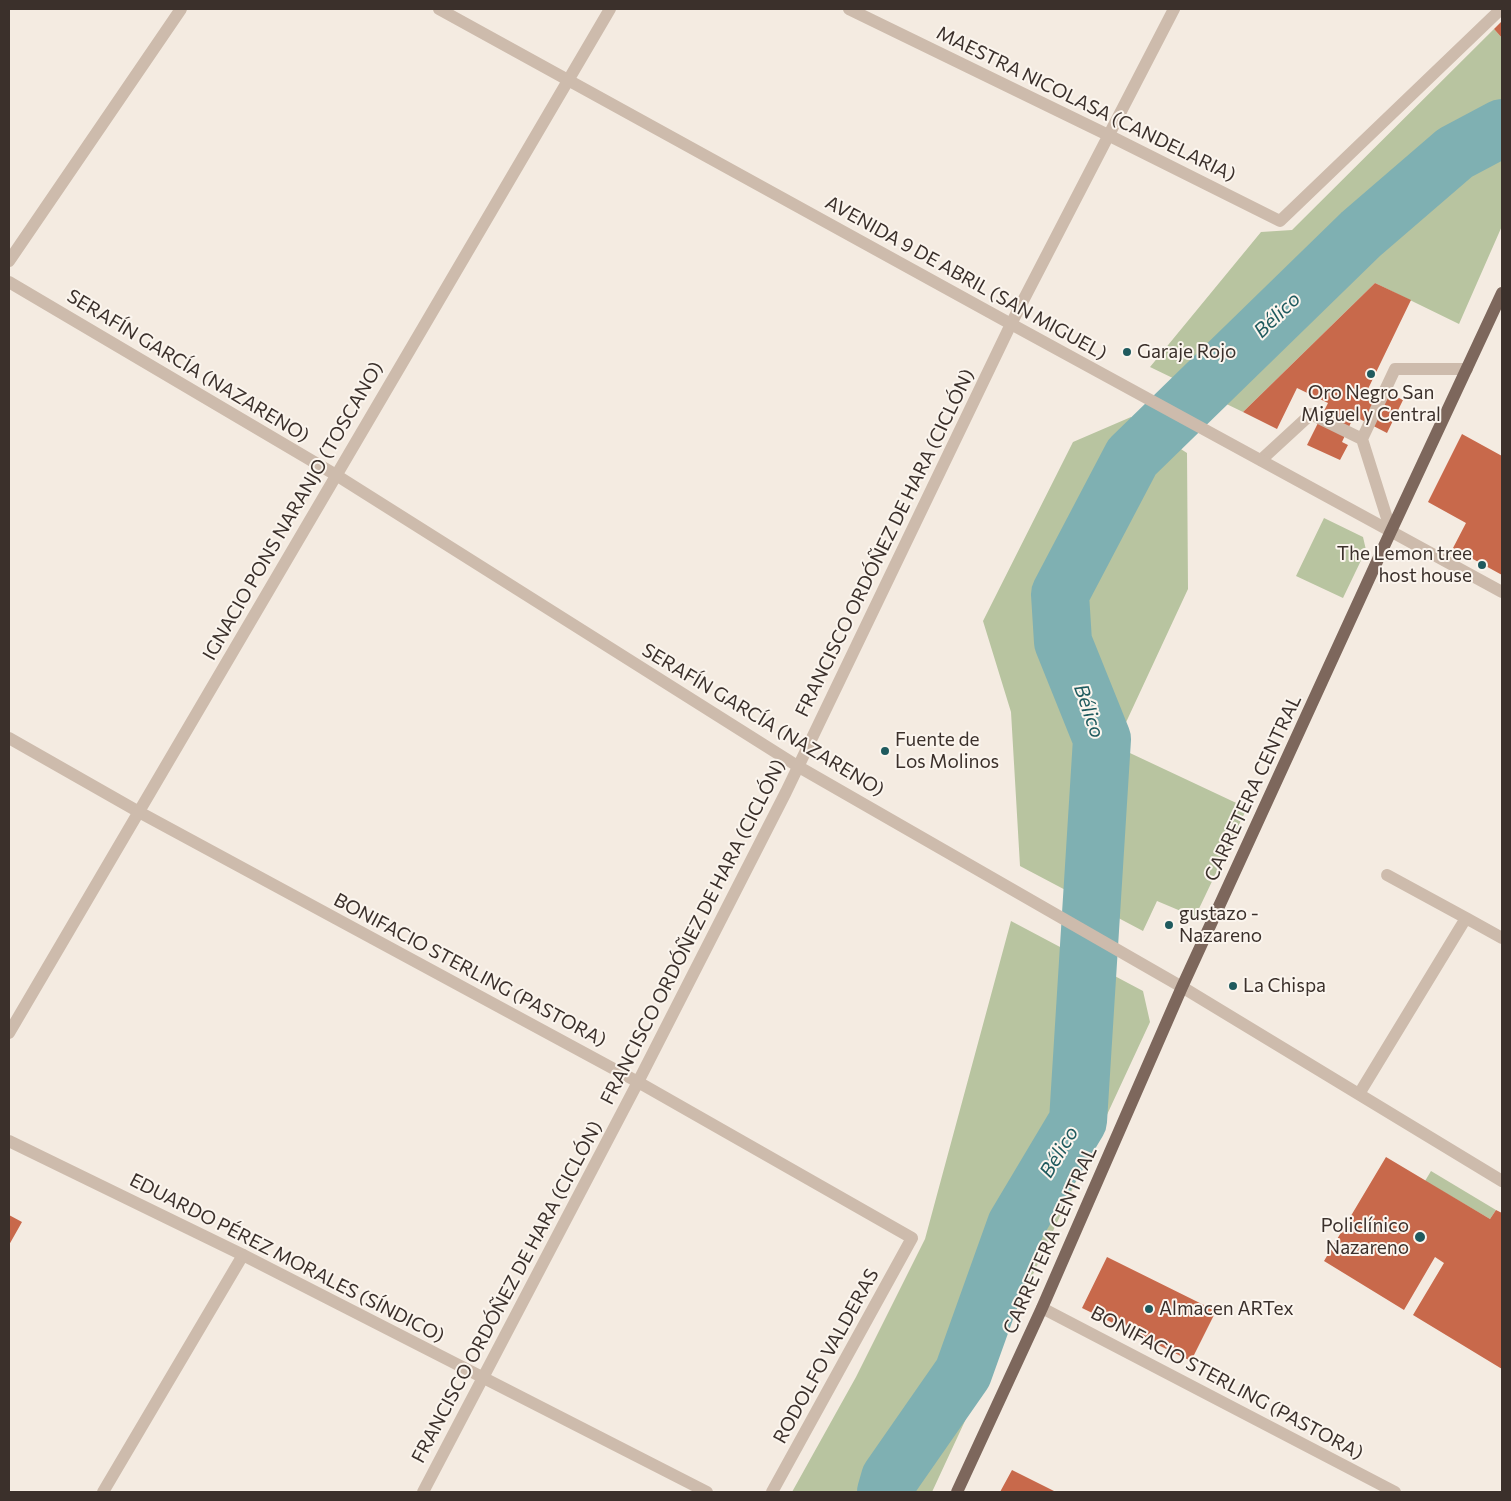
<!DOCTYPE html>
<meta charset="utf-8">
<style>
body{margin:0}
#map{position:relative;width:1511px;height:1501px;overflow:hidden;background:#f4ebe1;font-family:Commissioner,sans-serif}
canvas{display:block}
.frame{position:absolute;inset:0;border:10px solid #3b302b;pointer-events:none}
</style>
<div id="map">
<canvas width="1511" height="1501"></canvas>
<div class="frame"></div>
</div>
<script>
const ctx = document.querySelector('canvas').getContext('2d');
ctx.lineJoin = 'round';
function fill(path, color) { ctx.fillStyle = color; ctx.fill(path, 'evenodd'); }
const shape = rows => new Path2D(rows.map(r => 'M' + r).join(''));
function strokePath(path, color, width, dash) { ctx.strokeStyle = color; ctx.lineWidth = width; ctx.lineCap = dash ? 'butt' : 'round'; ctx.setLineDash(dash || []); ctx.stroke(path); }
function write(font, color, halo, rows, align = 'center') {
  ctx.font = font + ' Commissioner,sans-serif'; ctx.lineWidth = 4; ctx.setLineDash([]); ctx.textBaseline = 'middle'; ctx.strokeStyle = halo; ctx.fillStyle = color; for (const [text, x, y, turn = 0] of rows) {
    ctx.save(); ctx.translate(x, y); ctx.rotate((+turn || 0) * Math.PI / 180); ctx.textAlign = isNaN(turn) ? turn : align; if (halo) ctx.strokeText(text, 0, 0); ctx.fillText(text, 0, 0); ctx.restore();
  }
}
fill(shape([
 [1494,29,1502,38,1502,226,1459,324,1375,283,1243,412,1150,367,1261,232,1292,230],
 [1131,417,1187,453,1188,589,1115,746,1247,808,1195,917,1157,901,1143,931,1020,866,1011,712,983,621,1073,442],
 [1324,518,1363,537,1366,550,1343,598,1296,576],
 [1011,921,1143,991,1150,1022,932,1492,792,1492,856,1377,925,1239],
 [1431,1171,1496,1210,1490,1219,1425,1181]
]), '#b8c4a0');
strokePath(shape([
 [886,1492,890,1478,963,1373,1016,1225,1078,1121,1102,739,1063,642,1060,594,1132,457,1361,234,1455,153,1502,128]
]), '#7fb0b2', 58);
fill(shape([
 [1502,21,1502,38,1494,29],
 [1375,283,1411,300,1367,391,1386,401,1389,393,1403,400,1387,433,1354,416,1342,442,1348,445,1340,460,1307,445,1328,403,1297,388,1277,429,1243,412],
 [1462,434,1502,456,1502,575,1453,548,1466,523,1428,502],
 [1386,1157,1490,1219,1496,1210,1502,1213,1502,1369,1413,1315,1444,1263,1435,1257,1404,1310,1324,1261],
 [9,1215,22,1222,9,1245],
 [1107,1257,1216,1311,1191,1361,1082,1308],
 [1012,1470,1056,1492,1000,1492]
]), '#c8694b');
strokePath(shape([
 [1362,439,1391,531],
 [1261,460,1311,414,1362,439,1395,369,1467,369],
 [103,1492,243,1255]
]), '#cdbbac', 12);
strokePath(shape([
 [849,9,1108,135,1280,221,1501,9],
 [9,261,181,9],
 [9,282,336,475,799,767,1182,987,1502,1181],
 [9,738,139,812,638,1082,912,1238,772,1492],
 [1387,875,1466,918],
 [1359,1094,1466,918,1502,938],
 [9,1141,243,1255,707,1492],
 [1042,1308,1395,1492],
 [423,1492,638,1082,786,792,1011,324,1174,9]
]), '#cdbbac', 12);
strokePath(shape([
 [439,9,1011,324,1502,592],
 [9,1033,610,9]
]), '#cdbbac', 12);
strokePath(shape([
 [957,1492,1042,1308,1182,987,1391,531,1502,293]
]), '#7d675c', 12);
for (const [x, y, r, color] of [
 [1127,352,5,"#1f5a5e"],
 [1371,374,5,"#1f5a5e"],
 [1482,565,5,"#1f5a5e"],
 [885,751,5,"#1f5a5e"],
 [1169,925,5,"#1f5a5e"],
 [1233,986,5,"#1f5a5e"],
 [1420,1237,6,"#1f5a5e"],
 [1149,1309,5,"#1f5a5e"]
]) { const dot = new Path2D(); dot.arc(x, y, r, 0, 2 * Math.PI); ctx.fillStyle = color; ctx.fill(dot); strokePath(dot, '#fbf5ee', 2); }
write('19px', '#3b302b', '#fbf5ee', [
 ["MAESTRA NICOLASA (CANDELARIA)",1086,104,26],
 ["AVENIDA 9 DE ABRIL (SAN MIGUEL)",966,278,29],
 ["SERAFÍN GARCÍA (NAZARENO)",188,366,31],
 ["IGNACIO PONS NARANJO (TOSCANO)",293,511,-60],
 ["FRANCISCO ORDÓÑEZ DE HARA (CICLÓN)",885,543,-64],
 ["SERAFÍN GARCÍA (NAZARENO)",763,720,31],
 ["CARRETERA CENTRAL",1253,788,-65],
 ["FRANCISCO ORDÓÑEZ DE HARA (CICLÓN)",693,932,-63],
 ["BONIFACIO STERLING (PASTORA)",470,970,28],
 ["CARRETERA CENTRAL",1050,1240,-66],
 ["EDUARDO PÉREZ MORALES (SÍNDICO)",287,1258,27],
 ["FRANCISCO ORDÓÑEZ DE HARA (CICLÓN)",507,1292,-62],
 ["RODOLFO VALDERAS",826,1356,-61],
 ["BONIFACIO STERLING (PASTORA)",1227,1383,28]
]);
write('19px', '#3b302b', '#fbf5ee', [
 ["Garaje Rojo",1137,352],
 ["Oro Negro San",1371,393,"center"],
 ["Miguel y Central",1371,415,"center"],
 ["The Lemon tree",1472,554,"right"],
 ["host house",1472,576,"right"],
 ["Fuente de",895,740],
 ["Los Molinos",895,762],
 ["gustazo -",1179,914],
 ["Nazareno",1179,936],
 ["La Chispa",1243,986],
 ["Policlínico",1409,1226,"right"],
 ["Nazareno",1409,1248,"right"],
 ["Almacen ARTex",1159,1309]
], 'left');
write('italic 20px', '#1f5a5e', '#fbf5ee', [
 ["Bélico",1277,315,-44],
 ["Bélico",1089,711,71],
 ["Bélico",1059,1152,-59]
]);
</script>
